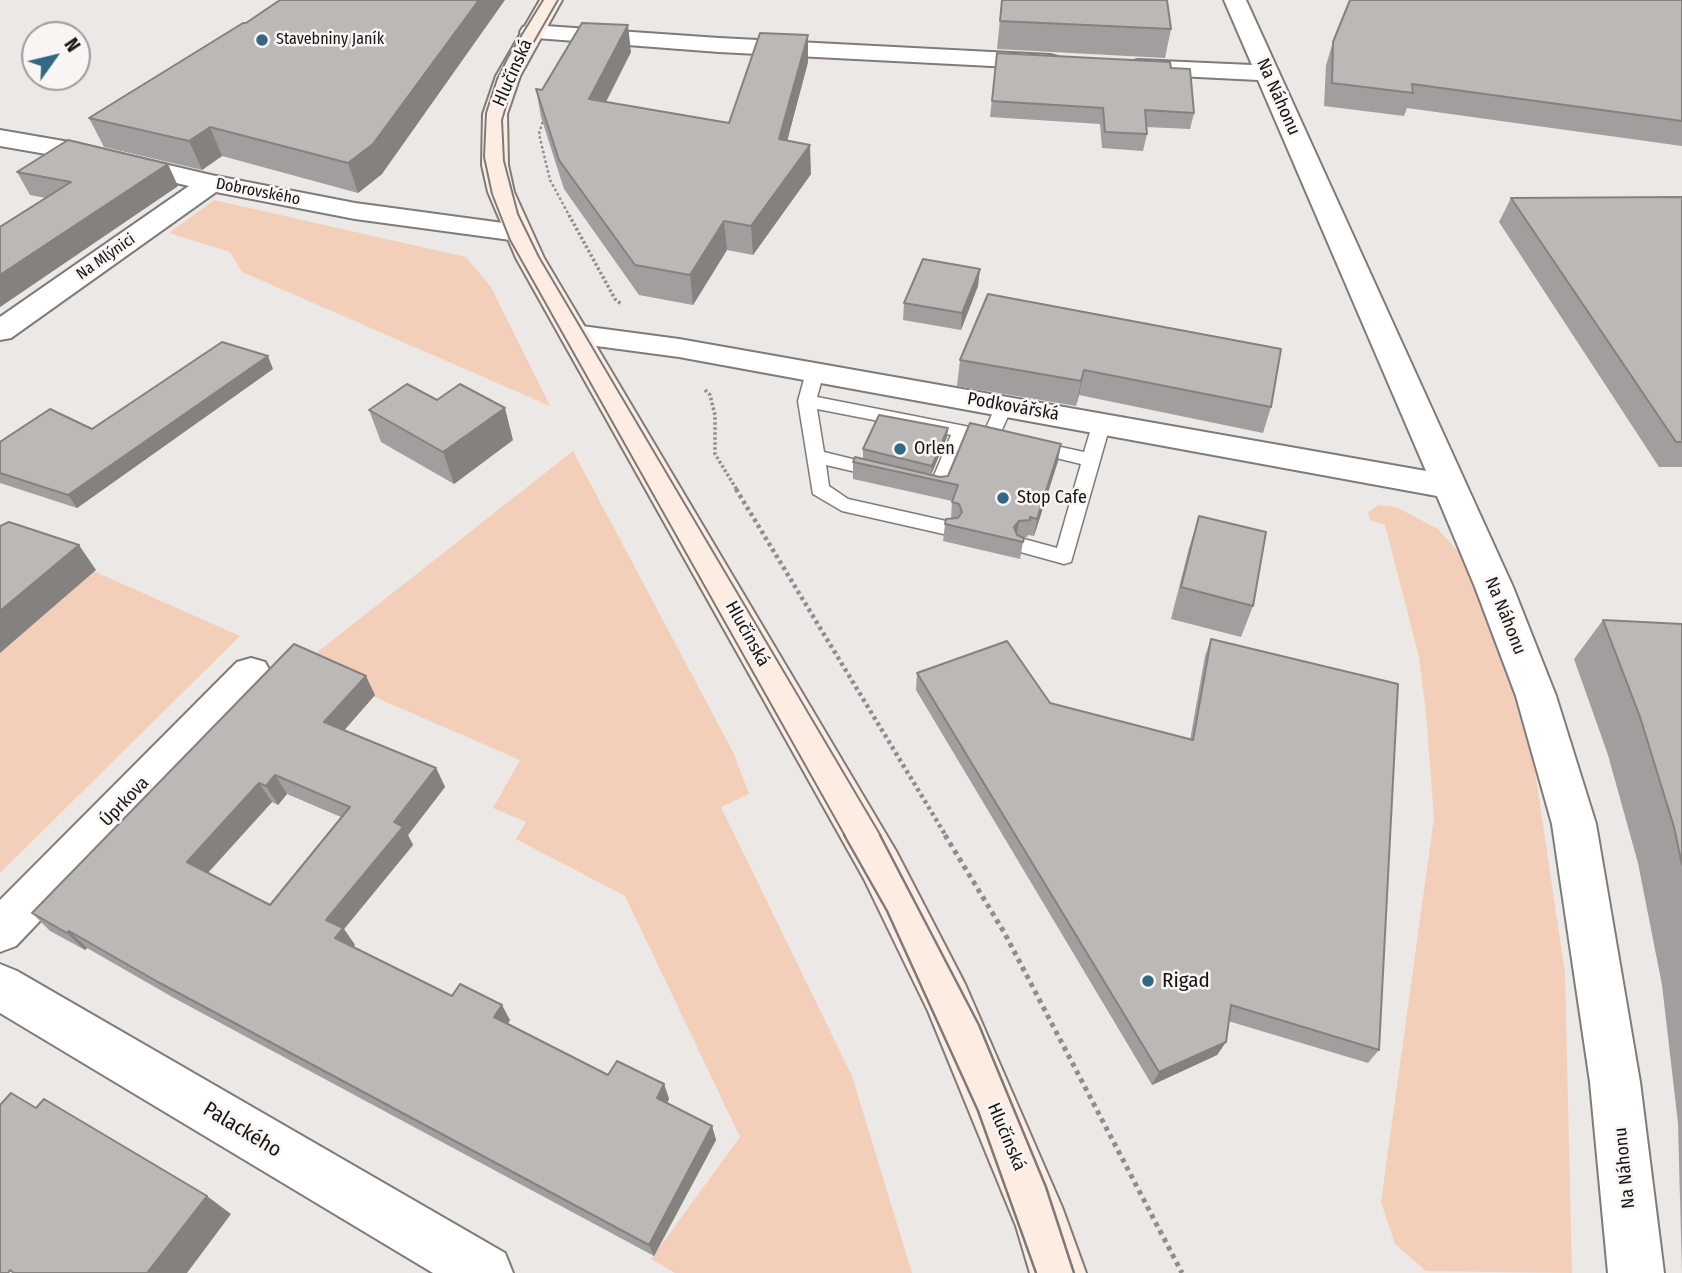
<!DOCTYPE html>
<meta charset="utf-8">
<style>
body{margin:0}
#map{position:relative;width:1682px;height:1273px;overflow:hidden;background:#ebe8e6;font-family:"Fira Sans Condensed",sans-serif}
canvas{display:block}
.north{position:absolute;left:21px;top:21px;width:70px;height:70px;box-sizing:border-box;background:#f9f5f3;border:2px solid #9e9b9a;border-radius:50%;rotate:56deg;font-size:19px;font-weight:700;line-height:28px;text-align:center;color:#161514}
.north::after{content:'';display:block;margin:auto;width:24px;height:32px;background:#326883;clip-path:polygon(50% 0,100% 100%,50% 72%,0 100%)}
</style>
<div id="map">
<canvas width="1682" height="1273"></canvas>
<div class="north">N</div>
</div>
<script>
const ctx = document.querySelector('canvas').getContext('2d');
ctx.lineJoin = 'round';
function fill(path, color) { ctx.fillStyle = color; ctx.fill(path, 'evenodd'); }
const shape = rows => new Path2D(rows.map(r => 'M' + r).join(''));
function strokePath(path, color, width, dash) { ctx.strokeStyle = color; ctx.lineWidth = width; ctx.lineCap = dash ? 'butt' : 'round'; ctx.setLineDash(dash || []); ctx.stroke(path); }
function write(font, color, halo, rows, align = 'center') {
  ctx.font = font + ' "Fira Sans Condensed",sans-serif'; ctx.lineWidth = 5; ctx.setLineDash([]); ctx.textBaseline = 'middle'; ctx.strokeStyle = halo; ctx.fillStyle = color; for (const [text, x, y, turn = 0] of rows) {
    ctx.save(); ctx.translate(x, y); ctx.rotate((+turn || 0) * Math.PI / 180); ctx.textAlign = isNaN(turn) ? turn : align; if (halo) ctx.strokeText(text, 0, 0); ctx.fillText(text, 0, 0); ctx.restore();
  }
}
fill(shape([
 [214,200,466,257,491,287,550,406,242,272,230,252,169,233],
 [573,451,733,752,749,794,721,807,852,1076,912,1273,675,1273,651,1259,740,1137,625,896,516,839,526,822,493,808,520,760,301,665],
 [1379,505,1396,507,1438,529,1464,558,1528,724,1565,973,1572,1273,1426,1271,1395,1244,1381,1202,1434,818,1426,713,1419,657,1385,525,1370,520,1368,512],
 [93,571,240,636,0,873,0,652]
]), '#f3cfba');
const lane = shape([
 [815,367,824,372,817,397,985,430,998,401,1010,401,1013,405,997,441,991,443,967,438,948,486,946,491,939,492,916,487,914,482,916,477,923,476,933,478,951,435,817,409,824,452,889,468,891,472,889,476,882,478,826,465,829,486,848,499,955,523,958,528,955,533,948,535,842,511,813,494,798,401,806,372,815,367],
 [1102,416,1111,422,1071,562,1064,564,1017,551,1014,546,1017,541,1024,539,1057,548,1081,464,1027,451,1024,447,1027,443,1033,441,1084,452,1093,422,1102,416]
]);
const street = shape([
 [1224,0,1246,0,1513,587,1556,696,1596,824,1640,1082,1664,1273,1608,1273,1590,1082,1552,824,1516,696,1475,587,1437,496,679,357,574,343,563,341,559,334,563,327,574,325,679,339,1426,471,1258,80,1138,74,1130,72,1126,67,1130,62,1138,60,1252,65,1224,0],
 [531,25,719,38,1050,55,1058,57,1062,62,1058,67,1050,69,719,52,523,37,520,32,523,27,531,25],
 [0,130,75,143,211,175,355,203,518,225,528,227,532,233,528,239,518,241,355,219,216,192,11,338,0,340,0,317,189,186,75,159,0,146,0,130],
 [251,658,265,662,271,673,265,684,16,946,0,952,0,900,237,662,251,658],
 [0,964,17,971,505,1253,513,1273,433,1273,0,1013,0,964]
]);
const secondary = shape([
 [540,0,562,0,520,76,507,114,508,165,514,192,544,258,896,851,965,984,1062,1207,1086,1273,1030,1273,1016,1226,928,1011,864,879,516,258,488,192,482,165,483,114,496,76,540,0]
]);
strokePath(lane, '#7e7b79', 3);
strokePath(street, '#7e7b79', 4);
strokePath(secondary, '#7e7b79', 4);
strokePath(shape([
 [544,117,539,134,550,180,570,217]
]), '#908e8d', 2.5, [2.5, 2.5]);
strokePath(shape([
 [569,215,615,299,621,304],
 [705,390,710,395,715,415,715,454,737,490]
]), '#908e8d', 3.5, [2.5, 2.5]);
strokePath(shape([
 [736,489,946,836]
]), '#908e8d', 4.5, [3.5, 3.5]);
strokePath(shape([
 [945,835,1004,932,1182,1273]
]), '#908e8d', 5, [4.5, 4.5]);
fill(lane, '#fff');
fill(street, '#fff');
fill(secondary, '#fdece2');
strokePath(shape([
 [543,0,508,57,497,79,486,113,484,157,492,194,510,240,845,836],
 [558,0,516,73,502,120,504,161,518,214,539,257,881,836]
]), '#7d7b79', 2);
strokePath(shape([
 [844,835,887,911,978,1111,1036,1273],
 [880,835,979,1025,1046,1187,1074,1273]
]), '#7d7b79', 2.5);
fill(shape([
 [1002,0,1171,29,1165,58,997,49],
 [1682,0,1682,146,1407,108,1404,116,1324,106,1326,65,1333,42],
 [243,23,382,174,358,193,222,156,202,170,104,147,89,118],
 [808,35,808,62,787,141,811,174,753,255,727,250,693,305,639,295,564,189,541,117,536,89,542,90,631,52,606,102,729,123],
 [997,53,1171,68,1194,113,1190,129,1146,127,1147,134,1143,151,1102,148,1100,124,990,117],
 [17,172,178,186,0,307,0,227,46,198,30,195],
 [1682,197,1682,467,1659,467,1499,222,1511,198],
 [978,286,961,330,903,320,904,303],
 [988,294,1271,407,1263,433,1079,395,1076,406,957,386,960,360],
 [273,369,77,508,0,483,0,442,92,429],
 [437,400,513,440,454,484,381,442,369,410],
 [947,437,931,475,863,459,863,449],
 [1058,461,1034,536,1028,535,1027,537,1024,537,1020,559,943,541,945,524,951,519,952,501,853,479,853,462,940,477],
 [1199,516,1253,606,1241,637,1171,619,1189,548],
 [1603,620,1682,624,1682,1273,1678,1123,1662,985,1638,863,1608,755,1574,659],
 [1211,639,1379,1050,1368,1063,1228,1021,1226,1042,1217,1055,1152,1085,916,690,917,673,1190,740,1205,656],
 [375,695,344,730,436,768,445,787,408,835,413,845,344,929,355,945,353,947,452,996,510,1020,508,1024,608,1075,664,1084,669,1099,667,1103,712,1126,716,1140,654,1256,174,998,87,948,85,950,50,931,32,913],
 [287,794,341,817,270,905,208,873,272,802,278,805]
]), '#a29e9d');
fill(shape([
 [479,0,505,0,382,174,358,193,348,163],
 [628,25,631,52,593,127,589,99],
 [808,35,808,62,780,168,779,139],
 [210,127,222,156,202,170,189,141],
 [810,145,811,174,753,255,751,226],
 [168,164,178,186,0,307,0,275],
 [724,221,727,250,693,305,690,275],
 [980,269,978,286,961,330,962,313],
 [268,356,273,369,77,508,68,495],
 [1084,370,1079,395,1076,406,1081,381],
 [505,408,513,440,454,484,443,452],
 [948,428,947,437,931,475,932,466],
 [1061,444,1058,461,1034,536,1037,519],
 [1019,521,1016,538,1014,527],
 [79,545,96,570,0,653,0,611],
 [366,676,375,695,335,741,324,722],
 [436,768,445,787,408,835,413,845,344,929,355,945,347,955,335,938,326,920,394,822],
 [275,775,287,794,278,805,266,786],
 [259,783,272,802,201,880,187,862],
 [69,931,87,948,85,950,67,933],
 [502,1005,510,1020,502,1032,494,1017],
 [1226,1042,1217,1055,1152,1085,1159,1072],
 [664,1084,669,1099,662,1113,657,1098],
 [712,1126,716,1140,654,1256,649,1245],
 [207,1196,231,1214,187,1273,147,1273]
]), '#84817f');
const building = shape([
 [280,0,479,0,373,144,348,163,210,127,189,141,89,118,243,23,246,23,280,0],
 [1002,0,1167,0,1171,29,1000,21,1002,0],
 [1350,0,1682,0,1682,121,1412,84,1413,93,1332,83,1333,42,1350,0],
 [582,23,628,25,589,99,729,123,760,33,808,35,779,139,810,145,751,226,724,221,690,275,635,265,559,160,536,89,542,90,582,23],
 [997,53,1170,62,1171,68,1190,69,1194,113,1145,110,1147,134,1105,132,1103,108,992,101,997,53],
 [68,140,168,164,0,275,0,227,71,182,17,172,68,140],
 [1682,197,1682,442,1676,442,1511,198,1682,197],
 [923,259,980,269,962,313,904,303,923,259],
 [988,294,1281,349,1271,407,1084,370,1081,381,960,360,988,294],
 [222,342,268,356,68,495,0,473,0,442,50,409,92,429,222,342],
 [407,384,437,400,460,384,505,408,443,452,369,410,407,384],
 [879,415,948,428,932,466,863,449,879,415],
 [970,423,1061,444,1037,519,1030,517,1030,520,1019,521,1014,527,1017,535,1024,538,1023,542,945,524,946,519,958,518,962,512,959,504,952,502,958,485,853,462,855,457,940,477,948,476,970,423],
 [1199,516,1266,532,1253,606,1181,587,1199,516],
 [9,522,79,545,0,611,0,526,9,522],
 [1603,620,1682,624,1682,865,1674,827,1640,717,1603,620],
 [1211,639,1398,684,1379,1050,1231,1005,1226,1042,1159,1072,917,673,1007,641,1050,703,1193,740,1211,639],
 [294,644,366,676,324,722,436,768,394,822,403,827,326,920,343,928,335,938,452,996,460,984,502,1005,494,1017,608,1075,617,1061,664,1084,657,1098,712,1126,649,1245,158,982,69,931,67,933,32,913,294,644],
 [275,775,350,807,270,905,187,862,259,783,266,786,275,775],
 [11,1093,36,1108,44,1099,207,1196,147,1273,14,1273,10,1270,8,1273,0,1273,0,1105,11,1093]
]);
fill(building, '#bcb8b6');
strokePath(building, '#84817f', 2);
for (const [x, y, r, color] of [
 [262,40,7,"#326883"],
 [900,449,7,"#326883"],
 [1003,498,7,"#326883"],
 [1148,981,7,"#326883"]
]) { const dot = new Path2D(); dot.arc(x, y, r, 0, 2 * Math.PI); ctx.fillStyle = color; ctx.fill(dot); strokePath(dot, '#f9f5f3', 2.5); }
write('16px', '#161514', '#f9f5f3', [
 ["Stavebniny Janík",276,40]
], 'left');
write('16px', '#161514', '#f9f5f3', [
 ["Dobrovského",258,192,11],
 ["Na Mlýnici",106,257,-35]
]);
write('18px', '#161514', '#f9f5f3', [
 ["Hlučínská",513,73,-66],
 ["Na Náhonu",1278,97,66],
 ["Podkovářská",1013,407,10],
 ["Na Náhonu",1505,616,68],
 ["Hlučínská",747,634,61],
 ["Úprkova",125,802,-46],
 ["Hlučínská",1006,1137,67],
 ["Na Náhonu",1625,1168,-96]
]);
write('18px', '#161514', '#f9f5f3', [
 ["Orlen",914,449],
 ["Stop Cafe",1017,498]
], 'left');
write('21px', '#161514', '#f9f5f3', [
 ["Rigad",1162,981]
], 'left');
write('21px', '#161514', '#f9f5f3', [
 ["Palackého",242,1130,31]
]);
</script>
